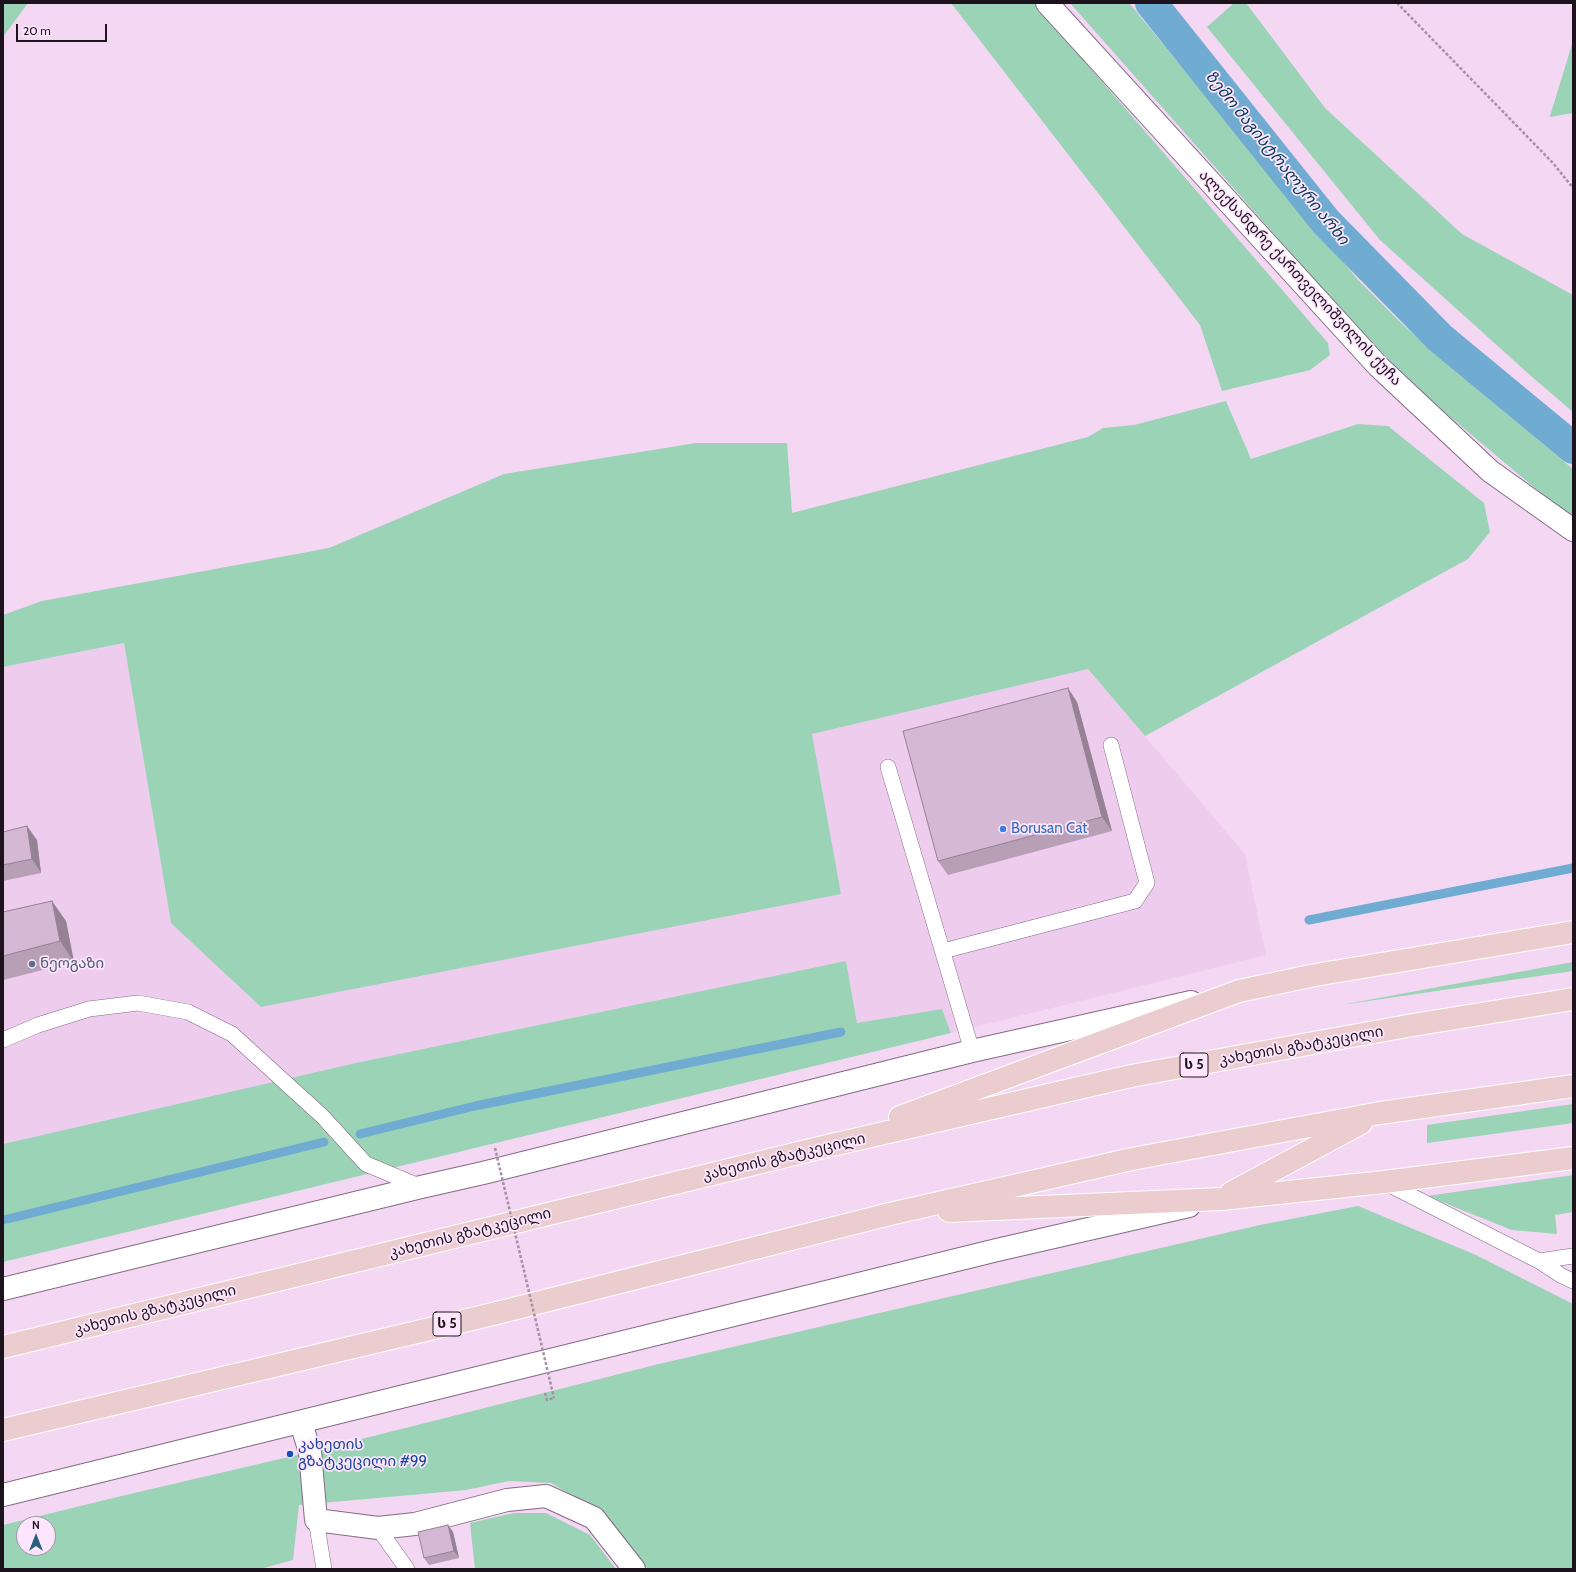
<!DOCTYPE html>
<meta charset="utf-8">
<style>
body{margin:0}
#map{position:relative;width:1576px;height:1572px;overflow:hidden;background:#f3d7f3;font-family:Cabin,sans-serif}
canvas{display:block}
.frame{position:absolute;inset:0;border:4px solid #1d131d;pointer-events:none}
.north{position:absolute;left:16px;top:1516px;width:40px;height:40px;box-sizing:border-box;background:#fde6fd;border:1px solid #a392a3;border-radius:50%;rotate:0deg;font-size:11px;font-weight:700;line-height:16px;text-align:center;color:#1d131d}
.north::after{content:'';display:block;margin:auto;width:14px;height:18px;background:#29607b;clip-path:polygon(50% 0,100% 100%,50% 72%,0 100%)}
.scale{position:absolute;left:16px;top:24px;width:91px;height:18px;box-sizing:border-box;border:2px solid #1d131d;border-top:0;padding-left:5px;font-size:12px;line-height:14px;white-space:nowrap;color:#1d131d;-webkit-text-stroke:3px #fde6fd;paint-order:stroke}
</style>
<div id="map">
<canvas width="1576" height="1572"></canvas>
<div class="frame"></div>
<div class="north">N</div>
<div class="scale">20 m</div>
</div>
<script>
const ctx = document.querySelector('canvas').getContext('2d');
ctx.lineJoin = 'round';
function fill(path, color) { ctx.fillStyle = color; ctx.fill(path, 'evenodd'); }
const shape = rows => new Path2D(rows.map(r => 'M' + r).join(''));
function strokePath(path, color, width, dash) { ctx.strokeStyle = color; ctx.lineWidth = width; ctx.lineCap = dash ? 'butt' : 'round'; ctx.setLineDash(dash || []); ctx.stroke(path); }
function write(font, color, halo, rows, align = 'center') {
  ctx.font = font + ' Cabin,"Noto Sans Georgian",sans-serif'; ctx.lineWidth = 3.5; ctx.setLineDash([]); ctx.textBaseline = 'middle'; ctx.strokeStyle = halo; ctx.fillStyle = color; for (const [text, x, y, turn = 0] of rows) {
    ctx.save(); ctx.translate(x, y); ctx.rotate((+turn || 0) * Math.PI / 180); ctx.textAlign = isNaN(turn) ? turn : align; if (halo) ctx.strokeText(text, 0, 0); ctx.fillText(text, 0, 0); ctx.restore();
  }
}
fill(shape([
 [124,643,171,923,841,894,811,734,1088,669,1245,854,1266,955,951,1033,942,1009,857,1023,846,961,356,1063,3,1144,3,667]
]), '#ece');
fill(shape([
 [3,3,28,3,3,37],
 [951,3,1034,3,1328,343,1330,355,1310,370,1222,391,1200,325],
 [1070,3,1129,3,1358,280,1402,324,1454,370,1573,469,1573,520,1424,395,1350,320],
 [1234,3,1246,3,1325,108,1462,234,1573,295,1573,412,1531,376,1380,240,1207,27],
 [1573,41,1573,113,1550,117,1550,116],
 [1226,401,1251,459,1358,424,1388,426,1484,503,1490,532,1468,559,1145,736,1088,669,812,734,841,894,261,1007,171,923,124,643,3,667,3,615,42,601,329,548,504,474,696,443,787,443,792,513,1088,437,1103,428,1134,425],
 [846,961,857,1023,942,1009,951,1033,3,1262,3,1144,356,1063],
 [1573,962,1573,971,1341,1005],
 [1573,1104,1573,1123,1427,1143,1427,1125],
 [1573,1175,1573,1212,1555,1215,1557,1234,1512,1230,1427,1196],
 [1358,1206,1476,1255,1573,1304,1573,1569,648,1569,598,1510,551,1483,509,1481,466,1490,299,1505,293,1560,260,1569,3,1569,3,1525,113,1498,310,1452,659,1364,1260,1225],
 [24,1524,48,1524,48,1548,24,1548],
 [514,1513,546,1513,590,1535,616,1569,475,1569,470,1523]
]), '#9bd3b7');
strokePath(shape([
 [1309,920,1573,868],
 [360,1134,475,1106,841,1032],
 [3,1220,324,1142]
]), '#70acd1', 9);
strokePath(shape([
 [1151,3,1326,222,1440,338,1573,448]
]), '#70acd1', 32);
const lane = shape([
 [888,767,972,1051],
 [943,951,1135,901,1147,883,1111,745],
 [3,1040,38,1025,89,1009,138,1003,188,1012,232,1034,322,1116,366,1164,421,1187],
 [1384,1182,1539,1261,1573,1256],
 [1539,1261,1562,1276,1573,1281],
 [316,1520,324,1569],
 [378,1528,407,1569]
]);
const street = shape([
 [1047,3,1378,366,1490,471,1573,530],
 [301,1423,310,1452,316,1520,378,1528,415,1524,507,1500,546,1496,594,1518,634,1569]
]);
const secondary = shape([
 [3,1289,421,1187,483,1173,972,1051,1191,1002],
 [3,1495,997,1250,1189,1206]
]);
const highway = shape([
 [900,1117,1239,991,1315,975,1573,932],
 [1231,1193,1361,1123],
 [949,1211,1221,1199,1384,1182,1573,1158],
 [3,1347,819,1148,1131,1076,1413,1025,1573,999],
 [3,1430,493,1314,890,1214,1132,1159,1380,1113,1573,1086]
]);
strokePath(lane, '#846b84', 16);
strokePath(street, '#846b84', 24);
strokePath(secondary, '#846b84', 24);
strokePath(highway, '#fff', 24);
strokePath(shape([
 [1397,3,1553,163,1573,188],
 [545,1393,547,1400,554,1398]
]), '#a590a5', 2.5, [3, 2]);
strokePath(lane, '#fff', 15);
strokePath(street, '#fff', 22);
strokePath(secondary, '#fff', 22);
strokePath(highway, '#eccdcf', 22);
strokePath(shape([
 [495,1148,554,1398]
]), '#a590a5', 2.5, [3, 2]);
fill(shape([
 [1077,702,1112,831,948,875,938,861],
 [3,832,37,840,41,873,3,881],
 [3,912,66,921,74,962,3,980],
 [453,1532,459,1558,429,1565,424,1558]
]), '#b79fb6');
fill(shape([
 [1068,688,1077,702,1112,831,1102,817],
 [27,826,37,840,41,873,32,859],
 [52,901,66,921,74,962,60,941],
 [448,1525,453,1532,459,1558,454,1551]
]), '#958294');
const building = shape([
 [1068,688,1102,817,938,861,903,731,1068,688],
 [27,826,32,859,3,865,3,832,27,826],
 [52,901,60,941,3,956,3,912,52,901],
 [448,1525,454,1551,424,1558,418,1532,448,1525]
]);
fill(building, '#d5b9d4');
strokePath(building, '#958294', 1);
for (const [x, y, r, color] of [
 [1003,829,4,"#3f7fe0"],
 [32,964,4,"#5c6f8a"],
 [290,1454,4,"#1a4fb4"]
]) { const dot = new Path2D(); dot.arc(x, y, r, 0, 2 * Math.PI); ctx.fillStyle = color; ctx.fill(dot); strokePath(dot, '#fde6fd', 1.5); }
for (const [x, y, w] of [
 [1194,1065,28],
 [447,1324,28]
]) { const box = new Path2D(); box.roundRect(x - w / 2, y - 12, w, 24, 3); ctx.fillStyle = '#fde6fd'; ctx.fill(box); strokePath(box, '#1d131d', 1); }
write('bold 14px', '#1d131d', null, [
 ["ს 5",1194,1065],
 ["ს 5",447,1324]
]);
write('15px', '#1d131d', '#fde6fd', [
 ["ალექსანდრე ქართველიშვილის ქუჩა",1300,278,47],
 ["კახეთის გზატკეცილი",1301,1046,-10],
 ["კახეთის გზატკეცილი",784,1157,-13],
 ["კახეთის გზატკეცილი",470,1233,-14],
 ["კახეთის გზატკეცილი",155,1310,-14]
]);
write('15px', '#366cbe', '#fde6fd', [
 ["Borusan Cat",1011,829]
], 'left');
write('15px', '#4e5e75', '#fde6fd', [
 ["ნეოგაზი",40,964]
], 'left');
write('15px', '#164399', '#fde6fd', [
 ["კახეთის",298,1445],
 ["გზატკეცილი #99",298,1462]
], 'left');
write('italic 16px', '#043952', '#fde6fd', [
 ["ზემო მაგისტრალური არხი",1277,158,51]
]);
</script>
